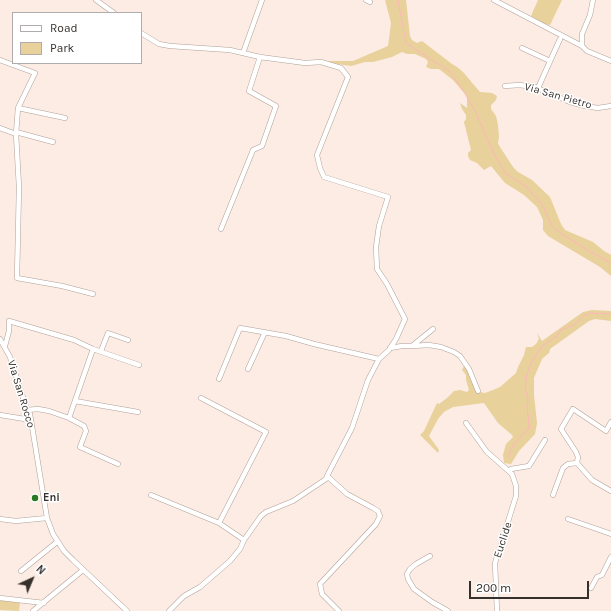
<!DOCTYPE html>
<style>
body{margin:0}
#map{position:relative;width:611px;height:611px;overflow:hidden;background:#fcece3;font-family:Karla,sans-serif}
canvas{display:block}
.legend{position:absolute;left:12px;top:12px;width:130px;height:52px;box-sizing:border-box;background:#fff;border:1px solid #afacab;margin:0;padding:5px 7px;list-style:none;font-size:12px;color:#36302c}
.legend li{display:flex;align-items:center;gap:8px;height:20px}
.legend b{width:20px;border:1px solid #afacab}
.north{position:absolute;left:12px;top:559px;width:40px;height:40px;-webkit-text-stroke:3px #fff;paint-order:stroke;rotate:44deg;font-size:11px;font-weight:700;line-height:16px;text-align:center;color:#36302c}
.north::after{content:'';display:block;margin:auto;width:14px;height:18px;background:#36302c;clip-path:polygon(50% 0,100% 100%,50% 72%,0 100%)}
.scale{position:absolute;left:469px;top:581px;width:120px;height:18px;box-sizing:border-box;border:2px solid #36302c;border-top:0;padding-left:5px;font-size:12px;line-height:14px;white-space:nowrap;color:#36302c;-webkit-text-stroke:3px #fff;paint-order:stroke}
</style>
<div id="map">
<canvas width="611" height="611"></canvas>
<ul class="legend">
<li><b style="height:5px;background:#fff"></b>Road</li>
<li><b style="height:11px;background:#e8d19b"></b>Park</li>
</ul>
<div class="north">N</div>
<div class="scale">200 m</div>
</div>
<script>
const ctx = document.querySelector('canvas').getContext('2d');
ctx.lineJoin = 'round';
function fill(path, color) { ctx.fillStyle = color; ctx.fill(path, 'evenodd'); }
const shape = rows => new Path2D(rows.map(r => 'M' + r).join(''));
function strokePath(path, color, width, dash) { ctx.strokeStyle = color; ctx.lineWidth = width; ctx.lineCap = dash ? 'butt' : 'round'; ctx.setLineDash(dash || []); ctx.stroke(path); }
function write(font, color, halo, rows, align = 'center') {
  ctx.font = font + ' Karla,sans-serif'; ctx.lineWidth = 3; ctx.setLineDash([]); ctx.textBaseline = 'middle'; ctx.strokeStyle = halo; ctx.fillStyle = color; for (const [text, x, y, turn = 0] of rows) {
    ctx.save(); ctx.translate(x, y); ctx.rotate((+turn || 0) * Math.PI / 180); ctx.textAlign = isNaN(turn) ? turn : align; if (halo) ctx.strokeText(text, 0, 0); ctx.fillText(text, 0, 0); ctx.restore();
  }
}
fill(shape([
 [385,0,406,0,410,36,412,40,417,43,422,41,452,64,457,67,463,72,480,92,492,93,497,96,496,100,491,105,491,109,496,116,498,125,499,137,498,143,500,147,513,167,518,172,532,180,550,197,561,224,565,230,593,242,604,251,611,255,611,276,600,267,548,236,543,230,543,220,537,207,524,195,505,183,491,166,484,170,477,163,470,160,468,156,468,153,471,150,464,122,466,119,466,115,462,109,460,103,467,108,467,98,465,94,453,80,439,69,431,69,426,67,428,62,426,59,415,54,407,54,402,52,392,57,373,62,365,62,351,66,331,63,329,61,353,61,388,46,391,23],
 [538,0,562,0,550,25,545,24,531,16],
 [592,310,611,311,611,321,595,319,589,321,550,349,549,353,542,359,534,378,534,395,537,423,536,429,535,434,519,451,511,464,504,463,503,455,506,444,513,437,512,435,498,423,484,403,453,407,444,412,438,419,429,436,439,450,438,453,420,435,424,431,437,403,439,404,447,398,454,391,460,390,467,392,469,390,466,380,466,375,462,370,465,364,479,392,485,393,493,390,500,387,516,373,518,367,524,355,526,347,532,347,536,344,539,339,537,333,542,341,583,312],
 [0,600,20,603,19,611,0,610]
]), '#e8d19b');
strokePath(shape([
 [398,0,406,43,449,71,463,90,475,111,495,156,506,174,527,187,543,206,552,226,559,232,589,251,611,263],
 [508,457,514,443,528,430,529,425,527,407,528,399,525,387,527,374,531,363,542,346,557,336,561,330,574,325,583,316,590,313,611,314]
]), '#feb7ba', 1);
const minor = shape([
 [96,0,114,13],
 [366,0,370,2],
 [494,0,582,46],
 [593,0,590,15,582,34,582,46,587,51,611,61],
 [141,33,159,44,170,46,230,50,260,57,305,63,321,62,341,68,348,77,317,155,320,168,324,177,388,197,379,226,376,247,377,269,387,284,405,319,396,339,389,350,379,359,368,380,352,428,327,476,347,494,373,508,378,511,380,516,376,524,320,584,322,594,339,611],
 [522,48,550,61],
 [243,53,262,0],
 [0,60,35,73,18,108,16,134,19,187,17,278,62,286,93,294],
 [505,86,519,85,535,87,570,102,585,106,598,108,611,106],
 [538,88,560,39],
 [18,108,65,118],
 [0,128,16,134],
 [16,132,53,142],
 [221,229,253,150,262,146,276,106,249,91,260,57],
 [0,339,10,357,27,410,30,414,47,518,53,534,64,551,73,560,127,611],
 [5,346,9,331,9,321,74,340,93,349,139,365],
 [412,346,429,345,441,347,454,352,460,356,469,369,478,391],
 [390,348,402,346,412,346,433,329],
 [101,351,108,333,128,340],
 [248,369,265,332],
 [219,379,240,328,286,336,314,344,379,359],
 [201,398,266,432,219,523],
 [75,401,138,412],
 [27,410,38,409,49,411,69,418,84,426,86,431,80,447,118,464],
 [0,415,31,420],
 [69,418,93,349],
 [466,423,487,452,512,474,516,486,516,496,495,563,497,611],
 [577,463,578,457,576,452,561,429,573,409,606,431,611,422],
 [509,471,511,469,529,466,545,440],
 [151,495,219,523,244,540],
 [553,495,563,468,568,464,577,463,592,480,611,491],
 [0,519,16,521,47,518],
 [568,519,611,534],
 [430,556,416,564,410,569,407,574,408,579,414,589,432,602,448,611],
 [21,571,57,542],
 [591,588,597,577,602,575,611,557],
 [0,598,44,603],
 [33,611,83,570],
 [169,611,184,596,200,587,230,561,240,549,244,540,261,516,266,512,293,501,326,479,327,476]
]);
strokePath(minor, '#b0a199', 5.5);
strokePath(minor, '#fff', 4.5);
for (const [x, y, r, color] of [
 [35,498,4,"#287924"]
]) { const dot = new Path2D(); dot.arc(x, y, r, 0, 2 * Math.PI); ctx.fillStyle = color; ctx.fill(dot); strokePath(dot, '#fff', 1.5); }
write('11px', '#36302c', '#fff', [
 ["Via San Pietro",558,96,16],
 ["Via San Rocco",21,394,73],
 ["Euclide",503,540,-72]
]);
write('bold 11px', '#36302c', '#fff', [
 ["Eni",43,498]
], 'left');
</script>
